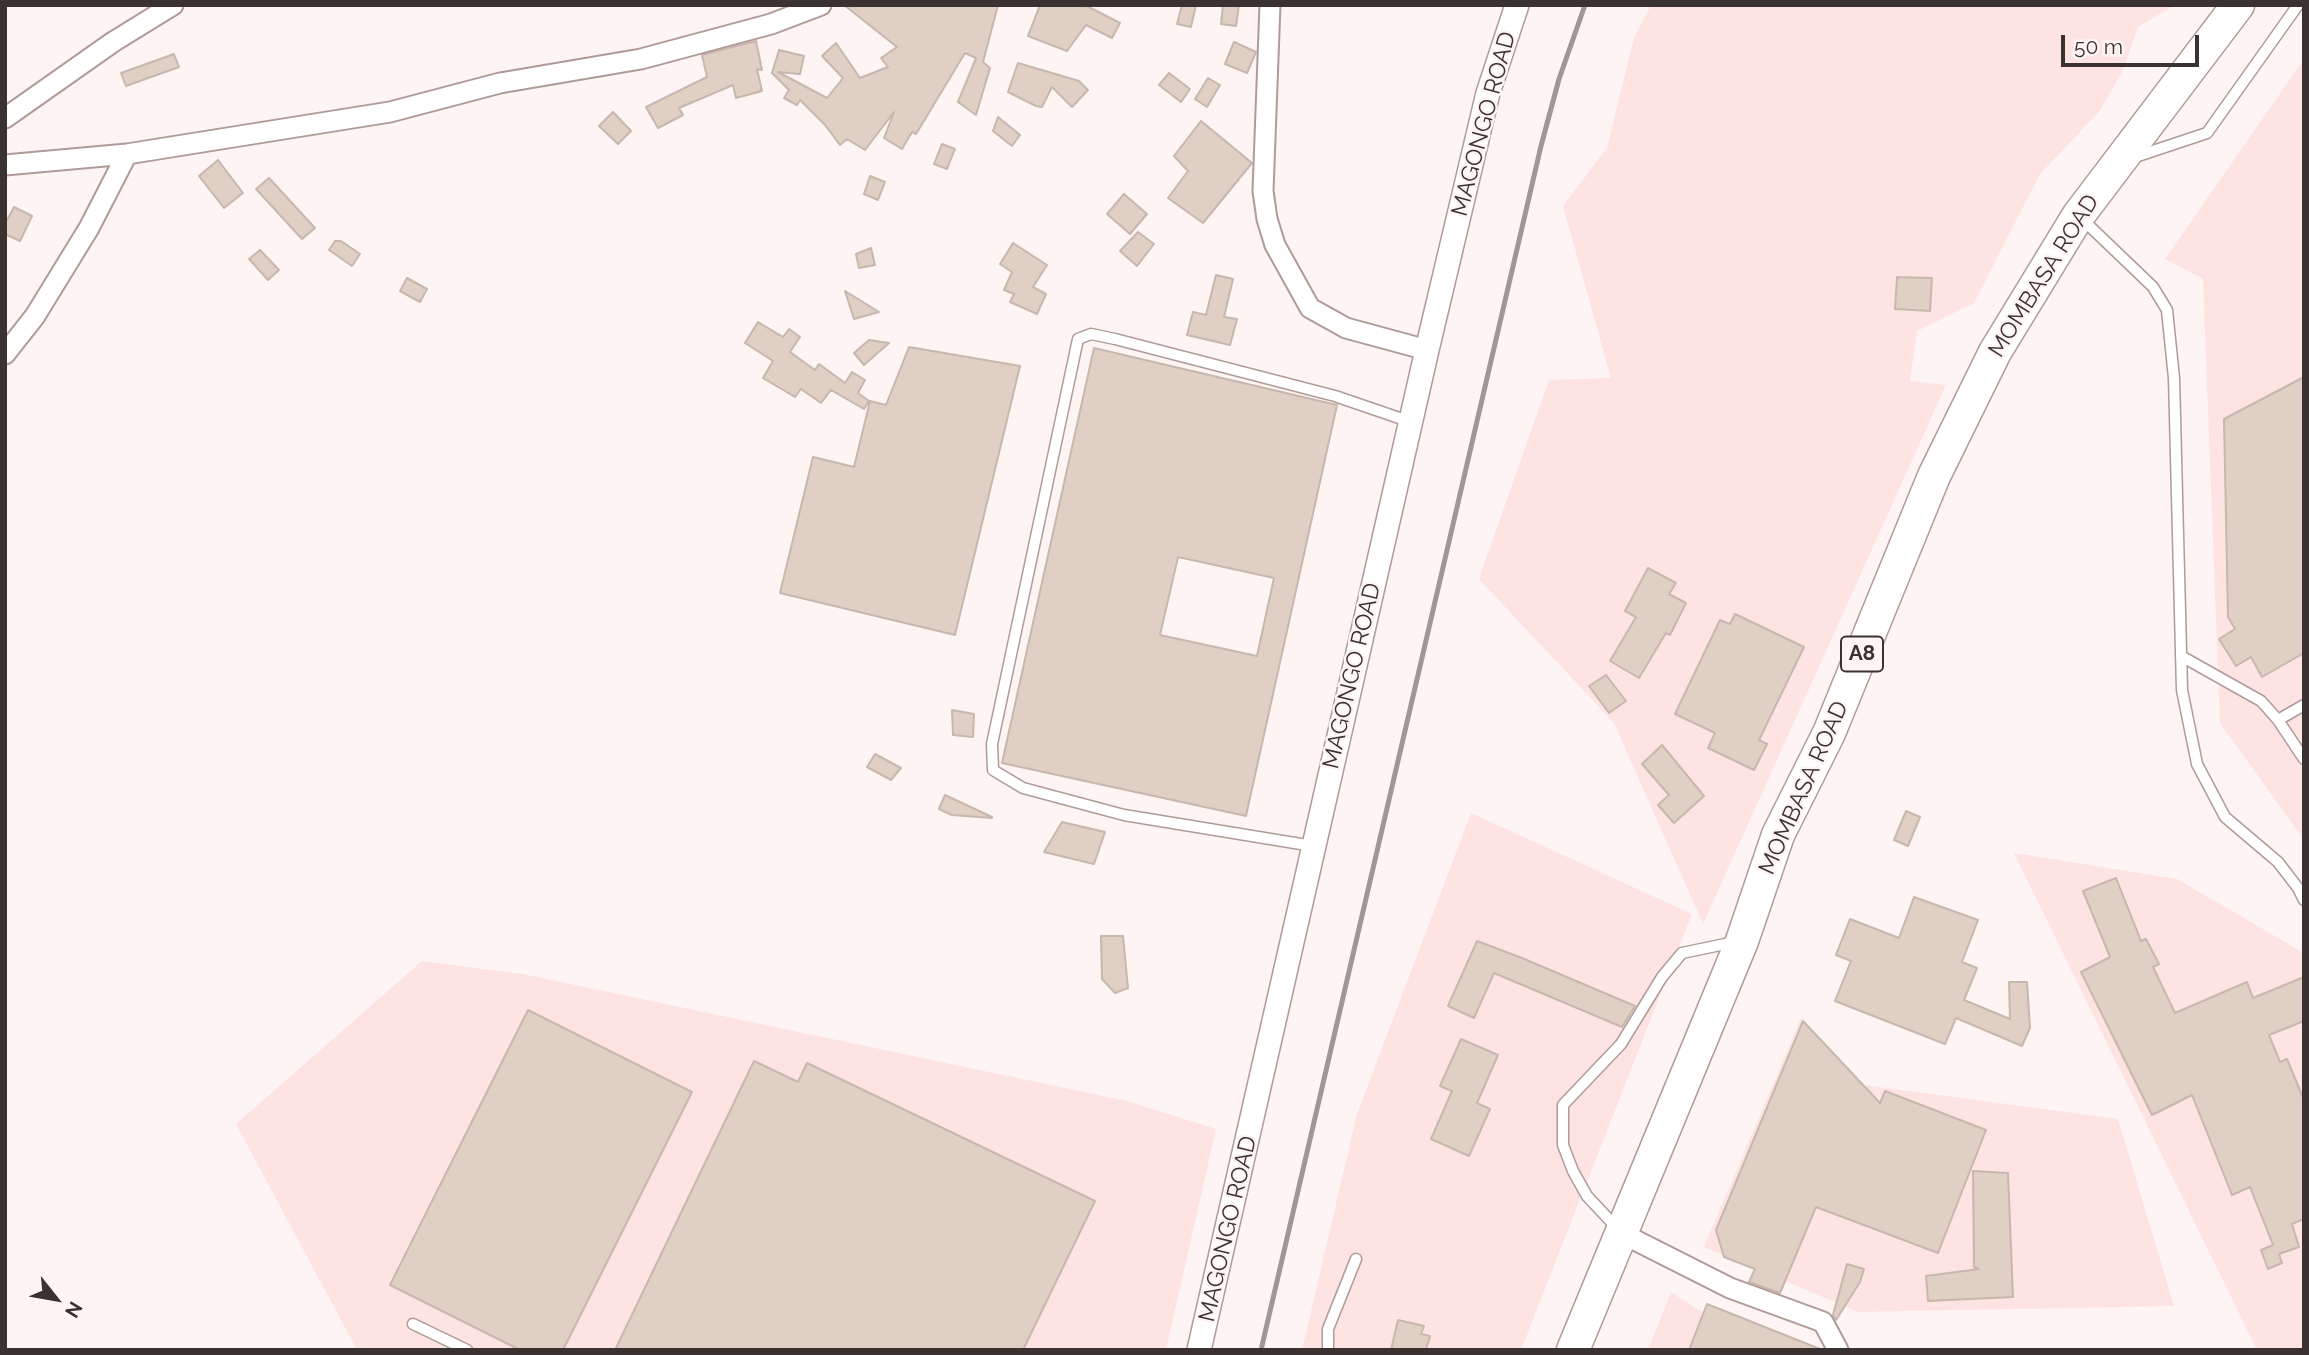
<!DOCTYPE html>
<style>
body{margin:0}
#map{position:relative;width:2309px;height:1355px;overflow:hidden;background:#fdf4f3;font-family:Raleway,sans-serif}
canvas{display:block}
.frame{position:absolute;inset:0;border:7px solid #3a3231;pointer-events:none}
.north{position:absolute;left:21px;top:1264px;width:70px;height:70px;-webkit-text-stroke:5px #fdf4f3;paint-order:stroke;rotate:121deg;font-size:19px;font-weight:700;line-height:28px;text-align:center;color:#3a3231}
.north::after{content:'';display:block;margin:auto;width:24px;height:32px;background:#3a3231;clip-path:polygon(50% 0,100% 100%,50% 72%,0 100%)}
.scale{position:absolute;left:2061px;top:35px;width:138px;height:32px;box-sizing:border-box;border:4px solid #3a3231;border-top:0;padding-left:9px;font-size:21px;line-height:24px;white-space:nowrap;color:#3a3231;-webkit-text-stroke:5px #fdf4f3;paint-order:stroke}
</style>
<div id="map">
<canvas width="2309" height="1355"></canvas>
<div class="frame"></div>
<div class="north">N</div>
<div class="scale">50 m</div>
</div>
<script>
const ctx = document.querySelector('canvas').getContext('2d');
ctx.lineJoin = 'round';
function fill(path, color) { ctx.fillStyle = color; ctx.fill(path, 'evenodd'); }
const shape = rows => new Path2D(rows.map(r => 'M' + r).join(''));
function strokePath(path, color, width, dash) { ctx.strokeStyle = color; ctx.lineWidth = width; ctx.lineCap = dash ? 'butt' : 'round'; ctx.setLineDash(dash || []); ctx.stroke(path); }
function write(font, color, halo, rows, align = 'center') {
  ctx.font = font + ' Raleway,sans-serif'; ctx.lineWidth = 5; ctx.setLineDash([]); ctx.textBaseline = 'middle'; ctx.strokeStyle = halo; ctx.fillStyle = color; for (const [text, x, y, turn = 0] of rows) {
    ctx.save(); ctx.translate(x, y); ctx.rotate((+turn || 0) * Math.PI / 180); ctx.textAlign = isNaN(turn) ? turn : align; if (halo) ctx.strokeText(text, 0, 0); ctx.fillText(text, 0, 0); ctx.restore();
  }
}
fill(shape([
 [1651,5,2175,5,2138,27,2122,72,2099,112,2040,174,1974,303,1917,331,1910,381,1946,385,1703,924,1614,723,1479,579,1549,380,1611,378,1563,206,1607,148,1634,38],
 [2304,59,2304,840,2220,723,2203,279,2165,259],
 [1471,813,1692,914,1521,1350,1302,1350,1357,1114],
 [2014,853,2177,879,2304,953,2304,1350,2257,1350],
 [422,961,523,974,1127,1101,1216,1129,1166,1350,357,1350,236,1124],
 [1801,1018,1864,1085,2118,1119,2174,1306,1858,1312,1704,1247],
 [1671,1292,1761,1350,1648,1350]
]), '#fde4e2');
const building = shape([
 [844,5,998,5,983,62,990,68,976,115,958,102,976,58,965,53,916,134,912,132,902,149,884,138,894,112,865,150,847,139,840,145,825,125,800,100,797,105,784,98,789,90,772,73,779,50,804,56,800,74,778,72,827,98,843,78,822,56,836,43,860,78,888,67,881,58,897,47,844,5],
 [1040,5,1085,5,1120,23,1112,38,1086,25,1067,51,1028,36,1040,5],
 [1182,5,1196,5,1191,27,1177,24,1182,5],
 [1223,5,1239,5,1236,26,1221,24,1223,5],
 [756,41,762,70,757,69,762,91,736,98,733,85,679,108,683,115,658,128,646,107,707,77,702,55,756,41],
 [1234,42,1256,52,1247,73,1225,64,1234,42],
 [174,54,179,67,126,86,121,73,174,54],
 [1018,63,1079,81,1088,90,1072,107,1052,87,1042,107,1036,106,1008,92,1018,63],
 [1169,73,1190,89,1181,102,1159,85,1169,73],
 [1208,78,1220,85,1207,107,1195,99,1208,78],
 [613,112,631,131,618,144,599,126,613,112],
 [998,117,1020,135,1012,146,993,131,998,117],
 [1201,121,1252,163,1203,223,1168,198,1188,171,1174,156,1201,121],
 [942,144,955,149,947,169,934,164,942,144],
 [218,160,243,193,224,208,199,176,218,160],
 [870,176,885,182,878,200,864,194,870,176],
 [269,178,315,228,302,239,256,189,269,178],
 [1124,194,1147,214,1130,234,1107,214,1124,194],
 [14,207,32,216,20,241,5,234,5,224,14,207],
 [1138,232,1154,244,1137,266,1120,251,1138,232],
 [335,241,341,241,360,254,352,266,329,250,335,241],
 [1013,243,1047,265,1033,287,1046,294,1037,314,1010,302,1014,294,1004,290,1012,272,1000,264,1013,243],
 [871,248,875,265,859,268,856,254,871,248],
 [260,250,279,270,268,280,249,259,260,250],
 [1216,275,1233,279,1224,317,1237,319,1230,345,1187,335,1193,312,1206,315,1216,275],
 [1897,277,1932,278,1930,311,1895,309,1897,277],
 [407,278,427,289,420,302,400,291,407,278],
 [845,291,879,312,854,319,845,291],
 [758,322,783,337,789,329,800,337,790,352,815,370,819,364,845,383,852,372,865,380,858,393,869,401,864,409,831,390,821,403,801,389,795,397,763,378,773,361,745,343,758,322],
 [869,340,889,343,864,365,854,353,869,340],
 [909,347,1020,366,955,635,780,593,813,457,854,467,870,401,886,405,909,347],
 [1094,348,1337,405,1246,816,1002,763,1094,348],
 [1178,557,1274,578,1257,656,1160,635,1178,557],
 [2304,377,2304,653,2262,677,2251,657,2236,666,2219,639,2235,629,2228,617,2224,419,2304,377],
 [1648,568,1676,583,1669,594,1686,603,1670,635,1666,633,1639,678,1610,661,1636,617,1625,611,1648,568],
 [1735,614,1804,647,1759,740,1767,744,1754,770,1708,748,1715,733,1675,714,1720,620,1730,624,1735,614],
 [1606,675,1626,701,1609,713,1589,686,1606,675],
 [952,710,974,714,973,737,953,735,952,710],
 [1662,745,1704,796,1674,823,1658,805,1669,795,1642,764,1662,745],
 [875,754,901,768,891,780,867,767,875,754],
 [945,795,992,817,992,818,952,815,939,809,945,795],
 [1906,811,1920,817,1908,846,1894,840,1906,811],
 [1062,822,1105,832,1094,864,1044,852,1062,822],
 [2116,878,2141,941,2146,939,2159,964,2153,967,2175,1013,2247,982,2253,998,2304,977,2304,1021,2269,1035,2280,1062,2287,1059,2304,1100,2304,1219,2292,1224,2299,1247,2279,1254,2282,1263,2268,1269,2261,1250,2273,1245,2250,1187,2232,1195,2192,1095,2152,1115,2081,972,2110,957,2083,891,2116,878],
 [1914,897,1978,920,1962,962,1977,968,1964,1000,2010,1019,2009,982,2027,982,2030,1028,2022,1046,1956,1018,1945,1044,1835,1001,1851,961,1836,955,1850,919,1899,938,1914,897],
 [1101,936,1123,936,1128,988,1115,993,1102,979,1101,936],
 [1477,941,1522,958,1635,1006,1622,1027,1494,973,1474,1018,1448,1006,1477,941],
 [528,1010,692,1092,563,1350,520,1350,390,1285,528,1010],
 [1803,1021,1880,1103,1885,1091,1986,1130,1938,1253,1816,1207,1780,1293,1749,1282,1755,1269,1724,1257,1716,1230,1803,1021],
 [1461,1039,1498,1055,1477,1103,1490,1109,1469,1156,1431,1139,1452,1091,1440,1086,1461,1039],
 [754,1061,798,1082,807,1063,1095,1201,1023,1350,615,1350,754,1061],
 [1973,1171,2008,1173,2013,1297,1928,1301,1926,1276,1979,1269,1974,1267,1973,1171],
 [1847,1264,1864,1269,1860,1282,1836,1320,1833,1315,1847,1264],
 [1707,1304,1820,1349,1819,1350,1689,1350,1707,1304],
 [1398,1320,1424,1326,1421,1334,1430,1336,1426,1350,1391,1350,1398,1320]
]);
fill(building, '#e0cfc4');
strokePath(building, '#c7b7ac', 2);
const service = shape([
 [2135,157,2207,133,2298,5],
 [2081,218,2153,287,2167,310,2174,378,2182,690,2197,764,2225,817,2278,862,2298,888,2304,900],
 [2181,656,2261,701,2278,720,2304,759],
 [2278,720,2304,705],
 [1313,846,1124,815,1023,788,993,770,992,744,1078,339,1091,334,1115,339,1335,396,1411,422],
 [1617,1228,1587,1196,1573,1171,1563,1145,1563,1105,1621,1044,1662,977,1682,953,1735,942],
 [413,1324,467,1350],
 [1328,1350,1328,1329,1356,1259]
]);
const minor = shape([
 [1270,5,1263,191,1267,219,1275,245,1310,308,1346,328,1427,350],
 [5,118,113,42,173,5],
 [5,165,127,154,390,112,500,83,641,59,771,24,821,5],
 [5,354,35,316,89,228,127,154],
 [1623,1234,1730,1288,1823,1322,1838,1350]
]);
const tertiary = shape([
 [1199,1350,1427,350,1488,93,1517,5]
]);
const trunk = shape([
 [1573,1350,1742,941,1778,835,1829,733,1934,476,1995,352,2078,216,2238,5]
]);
strokePath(service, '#b09b99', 13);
strokePath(minor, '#b09b99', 23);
strokePath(tertiary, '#b09b99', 26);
strokePath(trunk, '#b09b99', 35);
strokePath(service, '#fff', 10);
strokePath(minor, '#fff', 19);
strokePath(tertiary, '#fff', 23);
strokePath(trunk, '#fff', 32);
strokePath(shape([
 [1261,1350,1541,146,1559,79,1585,5]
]), '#9f9695', 5);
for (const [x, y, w] of [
 [1862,654,42]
]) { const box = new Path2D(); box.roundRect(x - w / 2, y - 17.5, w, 35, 5); ctx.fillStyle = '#fdf4f3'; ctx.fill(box); strokePath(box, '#3a3231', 2); }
write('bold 21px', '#3a3231', null, [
 ["A8",1862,654]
]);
write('23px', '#3a3231', '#fdf4f3', [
 ["MAGONGO ROAD",1484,124,-75],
 ["MOMBASA ROAD",2044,276,-58],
 ["MAGONGO ROAD",1352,676,-77],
 ["MOMBASA ROAD",1804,788,-66],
 ["MAGONGO ROAD",1228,1229,-77]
]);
</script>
